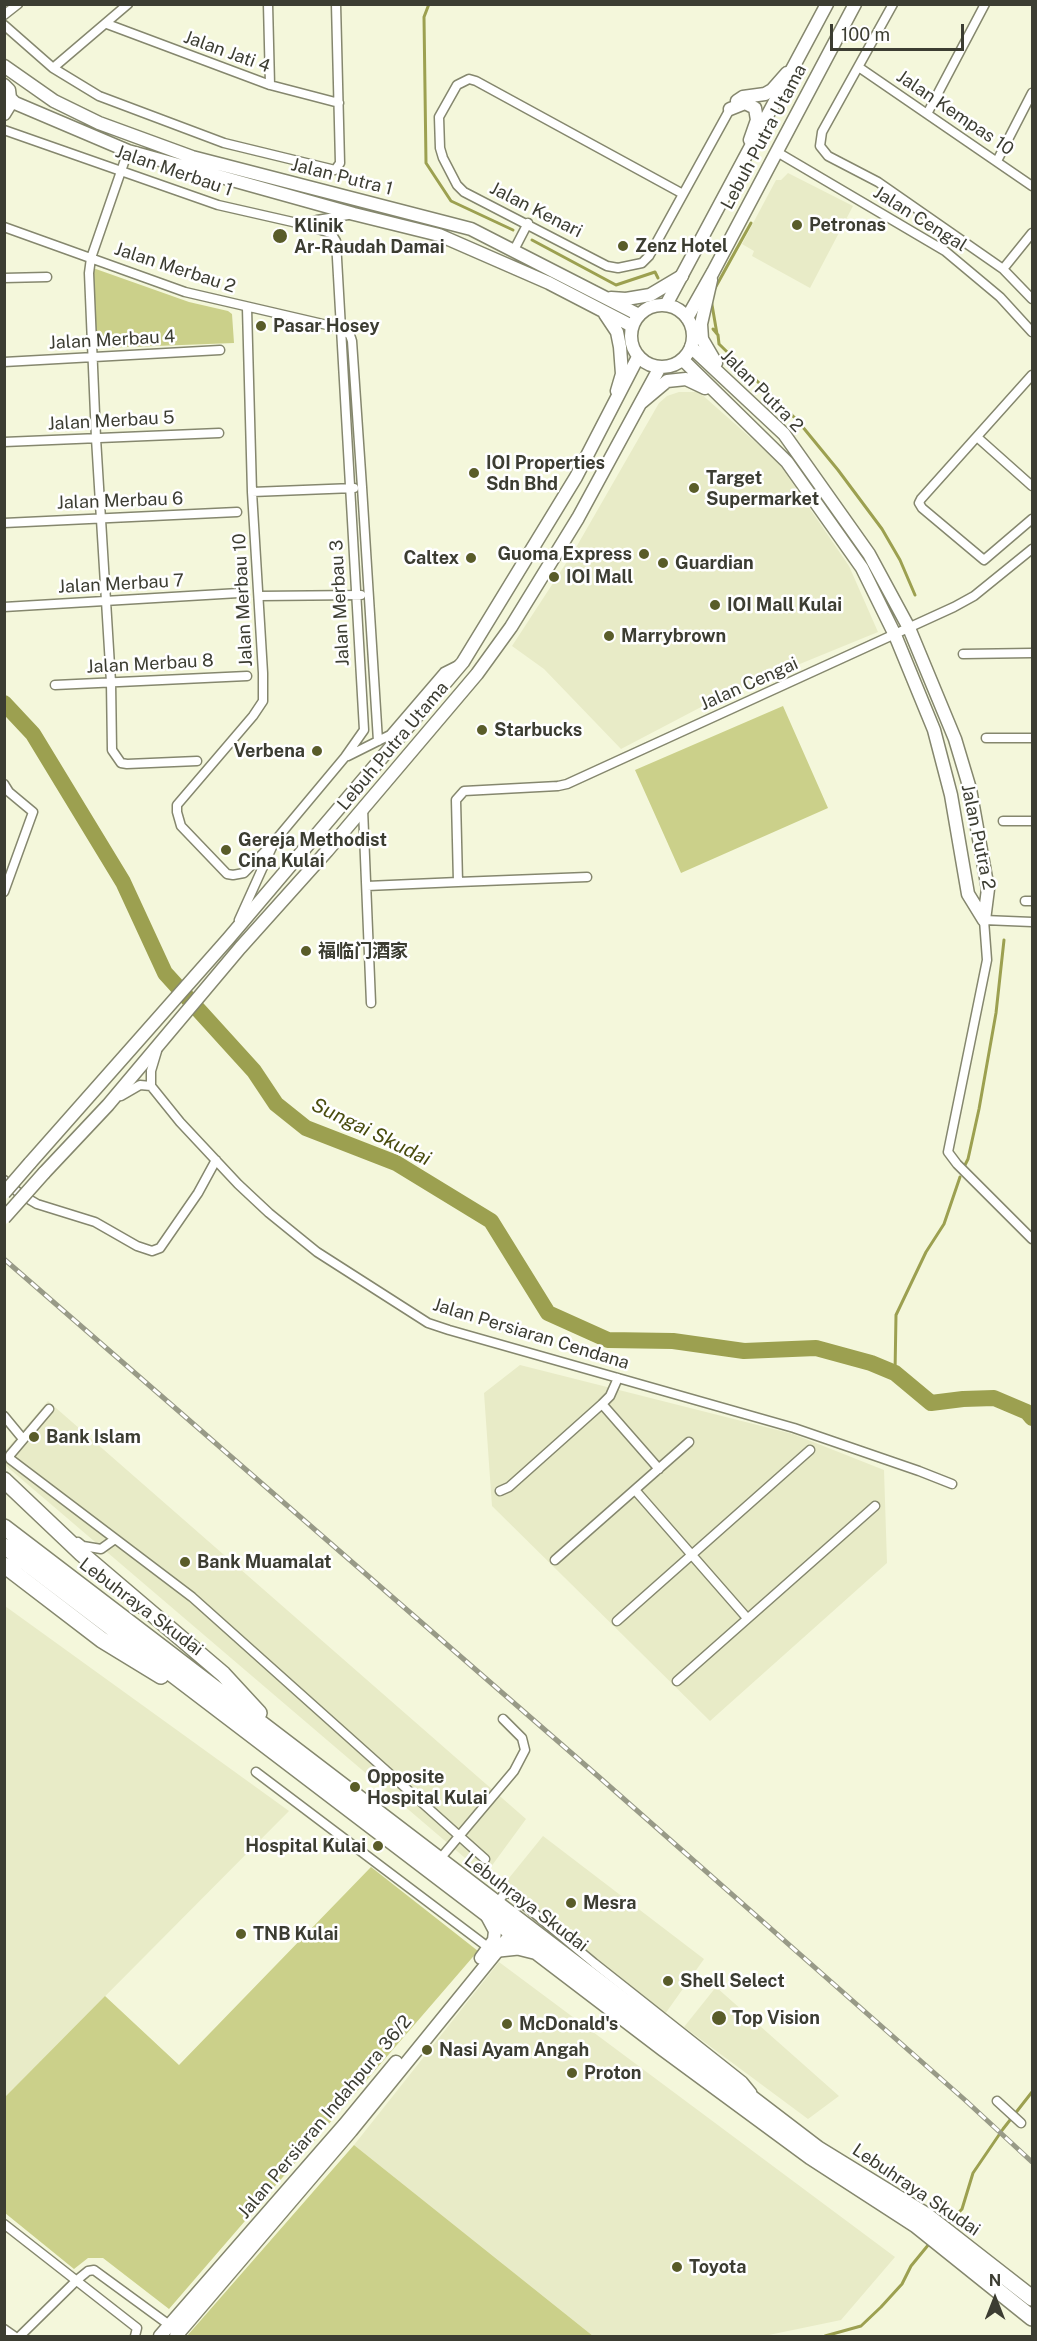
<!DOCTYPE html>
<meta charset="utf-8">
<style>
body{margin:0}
#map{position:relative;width:1037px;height:2341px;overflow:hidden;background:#f4f7db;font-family:"Public Sans",sans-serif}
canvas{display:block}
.frame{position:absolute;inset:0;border:6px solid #3c3d32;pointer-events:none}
.north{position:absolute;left:965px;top:2269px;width:60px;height:60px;-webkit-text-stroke:4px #fff;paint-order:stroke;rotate:0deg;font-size:16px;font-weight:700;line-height:24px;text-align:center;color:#3c3d32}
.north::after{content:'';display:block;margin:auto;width:21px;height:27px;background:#3c3d32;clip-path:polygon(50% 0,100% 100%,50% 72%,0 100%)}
.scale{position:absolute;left:830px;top:24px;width:134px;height:27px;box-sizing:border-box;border:3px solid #3c3d32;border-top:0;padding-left:8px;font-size:18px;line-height:21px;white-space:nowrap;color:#3c3d32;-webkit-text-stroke:4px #fff;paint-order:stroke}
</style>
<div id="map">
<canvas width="1037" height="2341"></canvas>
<div class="frame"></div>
<div class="north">N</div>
<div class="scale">100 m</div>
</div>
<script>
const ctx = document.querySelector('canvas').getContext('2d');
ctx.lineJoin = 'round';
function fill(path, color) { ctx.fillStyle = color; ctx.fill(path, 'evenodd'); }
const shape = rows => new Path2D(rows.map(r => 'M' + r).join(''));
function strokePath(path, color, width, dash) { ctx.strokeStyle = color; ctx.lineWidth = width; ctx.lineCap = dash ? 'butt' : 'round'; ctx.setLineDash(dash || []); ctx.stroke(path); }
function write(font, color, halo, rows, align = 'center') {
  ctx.font = font + ' "Public Sans","Noto Sans SC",sans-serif'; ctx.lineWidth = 5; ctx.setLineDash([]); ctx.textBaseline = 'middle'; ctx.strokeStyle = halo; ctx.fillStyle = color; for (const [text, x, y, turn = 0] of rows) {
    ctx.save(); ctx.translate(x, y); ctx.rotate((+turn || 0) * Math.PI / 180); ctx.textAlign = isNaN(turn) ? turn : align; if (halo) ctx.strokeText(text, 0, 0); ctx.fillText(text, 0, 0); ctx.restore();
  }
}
fill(shape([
 [788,173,853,206,810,288,752,256,754,251,742,244,776,180,781,180],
 [679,392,699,392,778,462,849,566,878,632,724,695,621,749,544,669,512,646,574,551,659,403,667,396],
 [520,1365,793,1434,884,1470,887,1563,710,1721,492,1506,484,1393],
 [48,1401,526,1819,485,1875,5,1465,5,1451],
 [5,1606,289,1811,5,2097],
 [543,1836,704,1959,665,2014,505,1883],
 [499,1962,895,2257,841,2320,764,2336,593,2336,354,2145],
 [716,1987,839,2096,808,2119,684,2027]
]), '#e8ebc7');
fill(shape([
 [93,268,189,302,228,311,232,314,234,343,103,348,95,341],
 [783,706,828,808,681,873,635,770],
 [371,1867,478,1951,169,2309,103,2258,88,2258,74,2269,5,2213,5,2097,105,1996,179,2065],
 [354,2145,593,2336,187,2336]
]), '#cbd08a');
strokePath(shape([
 [429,4,424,17,426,163,451,201,513,230],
 [532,240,616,285,655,272,658,278],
 [714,290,751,223],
 [711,299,717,334],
 [713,329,718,335,719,344,797,420,838,470,882,529,900,560,915,595],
 [964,1167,968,1159,979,1109,996,1013,1004,940],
 [895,1373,896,1315,926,1252,944,1224,960,1177],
 [946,2226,962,2209,973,2173,1003,2129,1032,2092],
 [825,2336,861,2326,881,2307,902,2284,911,2266,929,2244]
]), '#9ca050', 3);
strokePath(shape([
 [4,703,33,734,123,882,165,973,254,1071,276,1104,306,1128,396,1163,491,1221,548,1313,608,1340,673,1341,744,1351,816,1348,871,1363,895,1373,931,1403,963,1399,994,1398,1027,1412,1032,1418]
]), '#9ca050', 16);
const street = shape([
 [268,4,270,85],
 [893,4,822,132,820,146,828,156,878,182,1003,269,1032,299],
 [4,15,18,4],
 [107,24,270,85,339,103],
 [4,25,53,68,99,96,224,143,335,170,340,163,336,4],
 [53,68,128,4],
 [860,68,1032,186],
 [927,114,985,4],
 [4,130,218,205,306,225,327,232,331,233,336,241,364,730,345,757,274,842,244,873,233,875,227,874,181,826,177,812,177,805,253,716,263,701,263,673,252,492,247,308],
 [128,151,91,258,89,273,96,438,111,682,112,750,121,763,127,764,197,761],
 [777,152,945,251,1000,297,1032,332],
 [997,161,1032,93],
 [683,194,476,81,469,79,457,85,439,117,440,148,443,158,457,185,464,192,607,266,618,268,642,263,649,256,730,109],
 [306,225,317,220,348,215],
 [4,227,185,292,340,328,350,335,352,341,362,487,378,741],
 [514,250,528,223],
 [1003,269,1032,233],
 [4,278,47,277],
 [4,362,220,350],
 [1032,375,921,499,919,503,922,508,984,560,1032,519],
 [977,437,1032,486],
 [4,442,219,433],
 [252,492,354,488],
 [4,523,237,512],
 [259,596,361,595],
 [4,607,239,593],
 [963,654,1032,653],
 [55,685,247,676],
 [986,738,1032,738],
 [348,756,390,735,444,672,458,665],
 [4,784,9,792,33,812,4,892],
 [363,809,371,1003],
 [1003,821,1032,821],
 [458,882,587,877],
 [367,886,458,882,456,800,464,791,558,786,567,784,954,607,974,596,1032,549],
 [1025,901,1032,901],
 [239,920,272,847],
 [1032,922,984,920,987,960,948,1152,957,1164,1032,1239],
 [151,1086,180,1122,238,1184,269,1213,317,1252,428,1323,449,1330,794,1428,919,1471,952,1484],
 [151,1086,151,1071,157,1051],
 [121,1096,140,1085,151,1086],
 [4,1180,20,1194,37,1204,95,1222,137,1246,152,1251,160,1248,198,1193,216,1160],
 [602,1404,659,1469],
 [49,1409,10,1455,10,1459,192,1597,485,1859],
 [4,1416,23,1439],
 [635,1490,747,1618],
 [500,1491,509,1487,602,1404,610,1396,618,1378],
 [78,1542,83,1546,101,1549,115,1539],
 [555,1560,689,1442],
 [617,1621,810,1450],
 [677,1681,875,1506],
 [256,1772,489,1948],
 [439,1860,514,1771,525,1750,522,1738,503,1719],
 [496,1904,504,1894,510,1893,594,1963,743,2081,752,2092],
 [997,2101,1021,2123],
 [4,2224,137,2328,135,2336],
 [4,2329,14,2336],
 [20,2336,77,2280,88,2271,94,2270,172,2327]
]);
const secondary = shape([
 [4,66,54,101,99,123,192,157,471,229,639,315],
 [4,85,9,90,10,98,15,103,128,151,354,214,439,235,549,283,632,326],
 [737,101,743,97,765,94,772,90,787,73],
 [730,109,745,103,755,108,757,120,750,140],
 [4,114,12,101],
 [711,280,701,324,702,339,716,363],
 [611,298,626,299,650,295,682,276],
 [605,314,617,332,620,347,622,374,617,391],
 [691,347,784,434,869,554,909,628,955,739,970,789,988,889,984,920],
 [683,360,787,462,862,568,895,635,934,730,951,795,968,894,984,920],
 [642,402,667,381,686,379,705,388],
 [481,1958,494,1940,495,1931,487,1916],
 [160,2336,344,2125,396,2062],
 [176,2336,351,2131,512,1933,512,1925]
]);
const primary = shape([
 '631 336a31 31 0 1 1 62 0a31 31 0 1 1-62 0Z',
 [666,305,827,4],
 [687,318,713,272,855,4],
 [30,1163,228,939,463,662,576,477,638,357],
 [44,1173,108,1105,240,948,327,851,477,674,511,627,578,518,660,367]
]);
const highway = shape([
 [4,1480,82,1554,223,1674,259,1713],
 [4,1527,818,2149,927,2216,1032,2298],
 [4,1546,663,2048,811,2157,916,2225,1032,2318],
 [4,1565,102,1640,161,1676],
 [499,1949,518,1947,534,1951]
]);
strokePath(street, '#85876e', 11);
strokePath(secondary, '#85876e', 15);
strokePath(primary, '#85876e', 15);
strokePath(highway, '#85876e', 18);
strokePath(street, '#fff', 8);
strokePath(secondary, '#fff', 12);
strokePath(primary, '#fff', 12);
strokePath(highway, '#fff', 15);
const rail = shape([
 [4,1259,599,1777,965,2100,1032,2162]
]);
strokePath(rail, '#989a87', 5);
strokePath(rail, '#fff', 3, [9]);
const primaryBridge = shape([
 [4,1193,30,1163],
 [4,1218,44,1173]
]);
strokePath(primaryBridge, '#85876e', 15, []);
strokePath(primaryBridge, '#fff', 12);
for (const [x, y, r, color] of [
 [797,225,6,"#595c29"],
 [280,236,8,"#595c29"],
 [623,246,6,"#595c29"],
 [261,326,6,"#595c29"],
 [474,473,6,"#595c29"],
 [694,488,6,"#595c29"],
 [644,554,6,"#595c29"],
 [471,558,6,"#595c29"],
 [663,563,6,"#595c29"],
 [554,577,6,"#595c29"],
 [715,605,6,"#595c29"],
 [609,636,6,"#595c29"],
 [482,730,6,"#595c29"],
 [317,751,6,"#595c29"],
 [226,850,6,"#595c29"],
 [306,951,6,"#595c29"],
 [34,1437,6,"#595c29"],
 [185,1562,6,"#595c29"],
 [355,1787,6,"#595c29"],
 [378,1846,6,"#595c29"],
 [571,1903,6,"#595c29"],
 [241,1934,6,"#595c29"],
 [668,1981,6,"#595c29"],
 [719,2018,8,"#595c29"],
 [507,2024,6,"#595c29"],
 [427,2050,6,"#595c29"],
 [572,2073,6,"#595c29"],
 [677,2267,6,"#595c29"]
]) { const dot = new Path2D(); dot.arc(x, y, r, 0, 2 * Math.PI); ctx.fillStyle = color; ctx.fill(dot); strokePath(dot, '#fff', 2); }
write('18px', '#3c3d32', '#fff', [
 ["Jalan Jati 4",227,52,20],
 ["Jalan Kempas 10",955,113,34],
 ["Lebuh Putra Utama",764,137,-62],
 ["Jalan Merbau 1",174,171,19],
 ["Jalan Putra 1",342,177,14],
 ["Jalan Kenari",536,210,27],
 ["Jalan Cengal",920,219,32],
 ["Jalan Merbau 2",175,268,18],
 ["Jalan Merbau 4",112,340,-3],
 ["Jalan Putra 2",762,391,45],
 ["Jalan Merbau 5",111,421,-3],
 ["Jalan Merbau 6",120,501,-2],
 ["Jalan Merbau 7",121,584,-3],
 ["Jalan Merbau 10",243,600,-93],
 ["Jalan Merbau 3",340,603,-93],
 ["Jalan Merbau 8",150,664,-3],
 ["Jalan Cengai",749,684,-24],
 ["Lebuh Putra Utama",393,746,-50],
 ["Jalan Putra 2",978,837,78],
 ["Jalan Persiaran Cendana",531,1334,17],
 ["Lebuhraya Skudai",141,1607,37],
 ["Lebuhraya Skudai",526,1903,37],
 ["Jalan Persiaran Indahpura 36/2",325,2117,-50],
 ["Lebuhraya Skudai",916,2190,34]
]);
write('bold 18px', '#3c3d32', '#fff', [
 ["Petronas",809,225],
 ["Klinik",294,226],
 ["Ar-Raudah Damai",294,247],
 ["Zenz Hotel",635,246],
 ["Pasar Hosey",273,326],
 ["IOI Properties",486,463],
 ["Sdn Bhd",486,484],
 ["Target",706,478],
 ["Supermarket",706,499],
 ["Guoma Express",632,554,"right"],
 ["Caltex",459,558,"right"],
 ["Guardian",675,563],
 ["IOI Mall",566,577],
 ["IOI Mall Kulai",727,605],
 ["Marrybrown",621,636],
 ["Starbucks",494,730],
 ["Verbena",305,751,"right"],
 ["Gereja Methodist",238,840],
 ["Cina Kulai",238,861],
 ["福临门酒家",318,951],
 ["Bank Islam",46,1437],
 ["Bank Muamalat",197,1562],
 ["Opposite",367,1777],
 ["Hospital Kulai",367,1798],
 ["Hospital Kulai",366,1846,"right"],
 ["Mesra",583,1903],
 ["TNB Kulai",253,1934],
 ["Shell Select",680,1981],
 ["Top Vision",732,2018],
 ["McDonald's",519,2024],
 ["Nasi Ayam Angah",439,2050],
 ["Proton",584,2073],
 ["Toyota",689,2267]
], 'left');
write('italic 20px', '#494c0e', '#fff', [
 ["Sungai Skudai",371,1132,26]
]);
</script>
